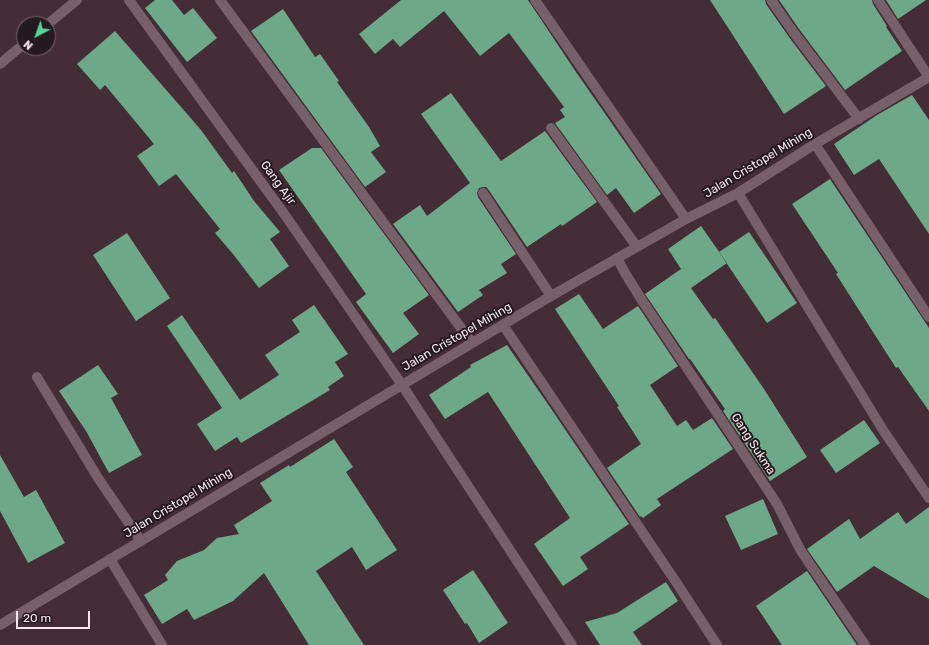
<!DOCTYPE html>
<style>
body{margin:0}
#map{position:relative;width:929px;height:645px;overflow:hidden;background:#452d37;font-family:Rubik,sans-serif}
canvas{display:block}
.north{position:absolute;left:16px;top:16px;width:40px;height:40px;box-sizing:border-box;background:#24191e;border:1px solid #796b71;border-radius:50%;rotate:221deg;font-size:11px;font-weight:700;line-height:16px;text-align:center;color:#f8e7ee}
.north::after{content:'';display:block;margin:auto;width:14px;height:18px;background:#52d397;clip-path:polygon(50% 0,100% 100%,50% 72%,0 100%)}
.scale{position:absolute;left:16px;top:611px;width:74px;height:18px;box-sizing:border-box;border:2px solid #f8e7ee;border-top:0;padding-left:5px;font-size:12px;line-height:14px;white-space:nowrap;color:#f8e7ee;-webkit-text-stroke:3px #24191e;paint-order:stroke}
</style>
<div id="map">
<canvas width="929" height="645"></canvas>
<div class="north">N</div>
<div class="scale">20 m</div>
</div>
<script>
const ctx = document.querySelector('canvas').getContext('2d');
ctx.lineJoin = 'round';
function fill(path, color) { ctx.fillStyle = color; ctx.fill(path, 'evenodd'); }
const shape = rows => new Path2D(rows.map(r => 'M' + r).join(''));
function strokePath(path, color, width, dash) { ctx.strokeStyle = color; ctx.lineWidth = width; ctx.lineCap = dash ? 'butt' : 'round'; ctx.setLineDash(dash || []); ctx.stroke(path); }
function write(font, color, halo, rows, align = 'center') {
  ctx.font = font + ' Rubik,sans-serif'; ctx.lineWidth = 4; ctx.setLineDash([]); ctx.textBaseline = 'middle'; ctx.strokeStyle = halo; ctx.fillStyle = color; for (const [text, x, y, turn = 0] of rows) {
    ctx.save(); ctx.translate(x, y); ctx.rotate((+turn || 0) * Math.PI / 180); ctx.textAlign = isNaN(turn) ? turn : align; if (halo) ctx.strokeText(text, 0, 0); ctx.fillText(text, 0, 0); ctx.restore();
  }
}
fill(shape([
 [155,0,172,0,184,15,193,8,217,38,187,62,145,8],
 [401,0,528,0,576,72,661,194,634,213,616,188,607,195,555,123,565,117,560,110,564,107,509,33,480,56,444,11,400,47,393,39,375,54,359,34],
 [710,0,765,0,766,4,789,37,826,86,784,114],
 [779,0,872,0,873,4,887,26,886,27,902,51,845,90,799,29],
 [886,0,926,0,898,19],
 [283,9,315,57,320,54,339,81,337,82,369,127,380,146,371,152,386,172,365,187,251,31],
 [115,31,201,130,232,173,234,171,254,201,280,232,270,239,289,266,259,288,233,254,215,233,220,229,176,174,159,186,137,156,154,144,105,85,100,90,77,64],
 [451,93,501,161,545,131,597,202,562,226,561,224,527,247,488,189,486,187,483,187,479,188,477,193,478,197,516,254,501,264,507,273,479,290,483,295,458,312,393,224,420,205,427,216,470,183,421,114],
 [912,95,929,120,929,234,879,159,854,175,834,144,877,115],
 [312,148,321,148,429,295,403,313,419,334,393,353,356,302,366,294,279,170],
 [830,179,929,328,929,411,898,367,896,368,836,274,838,273,792,204],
 [701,226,727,263,691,288,713,319,715,318,764,389,807,457,770,481,723,411,725,409,690,359,689,359,645,294,681,269,668,249],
 [749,232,797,303,767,323,719,252],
 [127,233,170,298,136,321,93,255],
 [579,294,603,329,638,306,678,366,650,385,677,426,686,420,693,430,712,418,733,449,657,499,661,505,643,518,641,516,640,517,607,468,641,444,617,407,619,406,555,309],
 [314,305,348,354,335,362,344,376,328,387,330,390,241,443,237,437,215,451,197,424,222,408,167,326,182,315,240,400,279,375,265,355,300,332,292,320],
 [507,345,552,410,629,524,580,557,588,569,563,586,534,544,570,518,488,392,445,419,429,395,471,367,470,365],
 [98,365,118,394,111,398,142,455,109,473,86,431,59,391],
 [864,420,880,443,836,473,820,450],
 [334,439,353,467,346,472,397,550,366,570,352,547,316,571,364,645,309,645,264,573,233,601,194,620,187,609,162,624,144,595,168,580,165,575,177,561,204,550,217,538,239,534,234,525,272,501,260,483,289,465,290,467],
 [0,455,24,497,36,490,65,543,28,563,0,511],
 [763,499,778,534,741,550,725,516],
 [929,507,929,599,874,566,837,592,807,549,849,519,860,539,898,512,906,524],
 [473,570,508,623,479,643,467,623,465,624,443,590],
 [807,571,857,645,782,645,756,606],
 [666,582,678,601,633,632,642,645,600,645,585,622,617,613]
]), '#6da888');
strokePath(shape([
 [129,0,285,215,402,385,572,645],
 [220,0,472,343],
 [535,0,686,219],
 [771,0,794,33,859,119],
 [878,0,929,77],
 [48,24,77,0],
 [0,64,24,44],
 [551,128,637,247],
 [815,144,929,317],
 [483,193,551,296],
 [738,193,883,430,929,498],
 [617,258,625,273,643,302,701,389,777,504,801,551,865,645],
 [503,325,678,585,717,645],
 [37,377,98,478,141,541],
 [110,559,162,645],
 [0,625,402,385,551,296,686,219,738,193,815,144,929,77]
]), '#78606a', 10);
write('12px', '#f8e7ee', '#24191e', [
 ["Jalan Cristopel Mihing",758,163,-31],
 ["Gang Ajir",278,183,54],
 ["Jalan Cristopel Mihing",457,337,-30],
 ["Gang Sukma",753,444,57],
 ["Jalan Cristopel Mihing",178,503,-31]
]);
</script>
